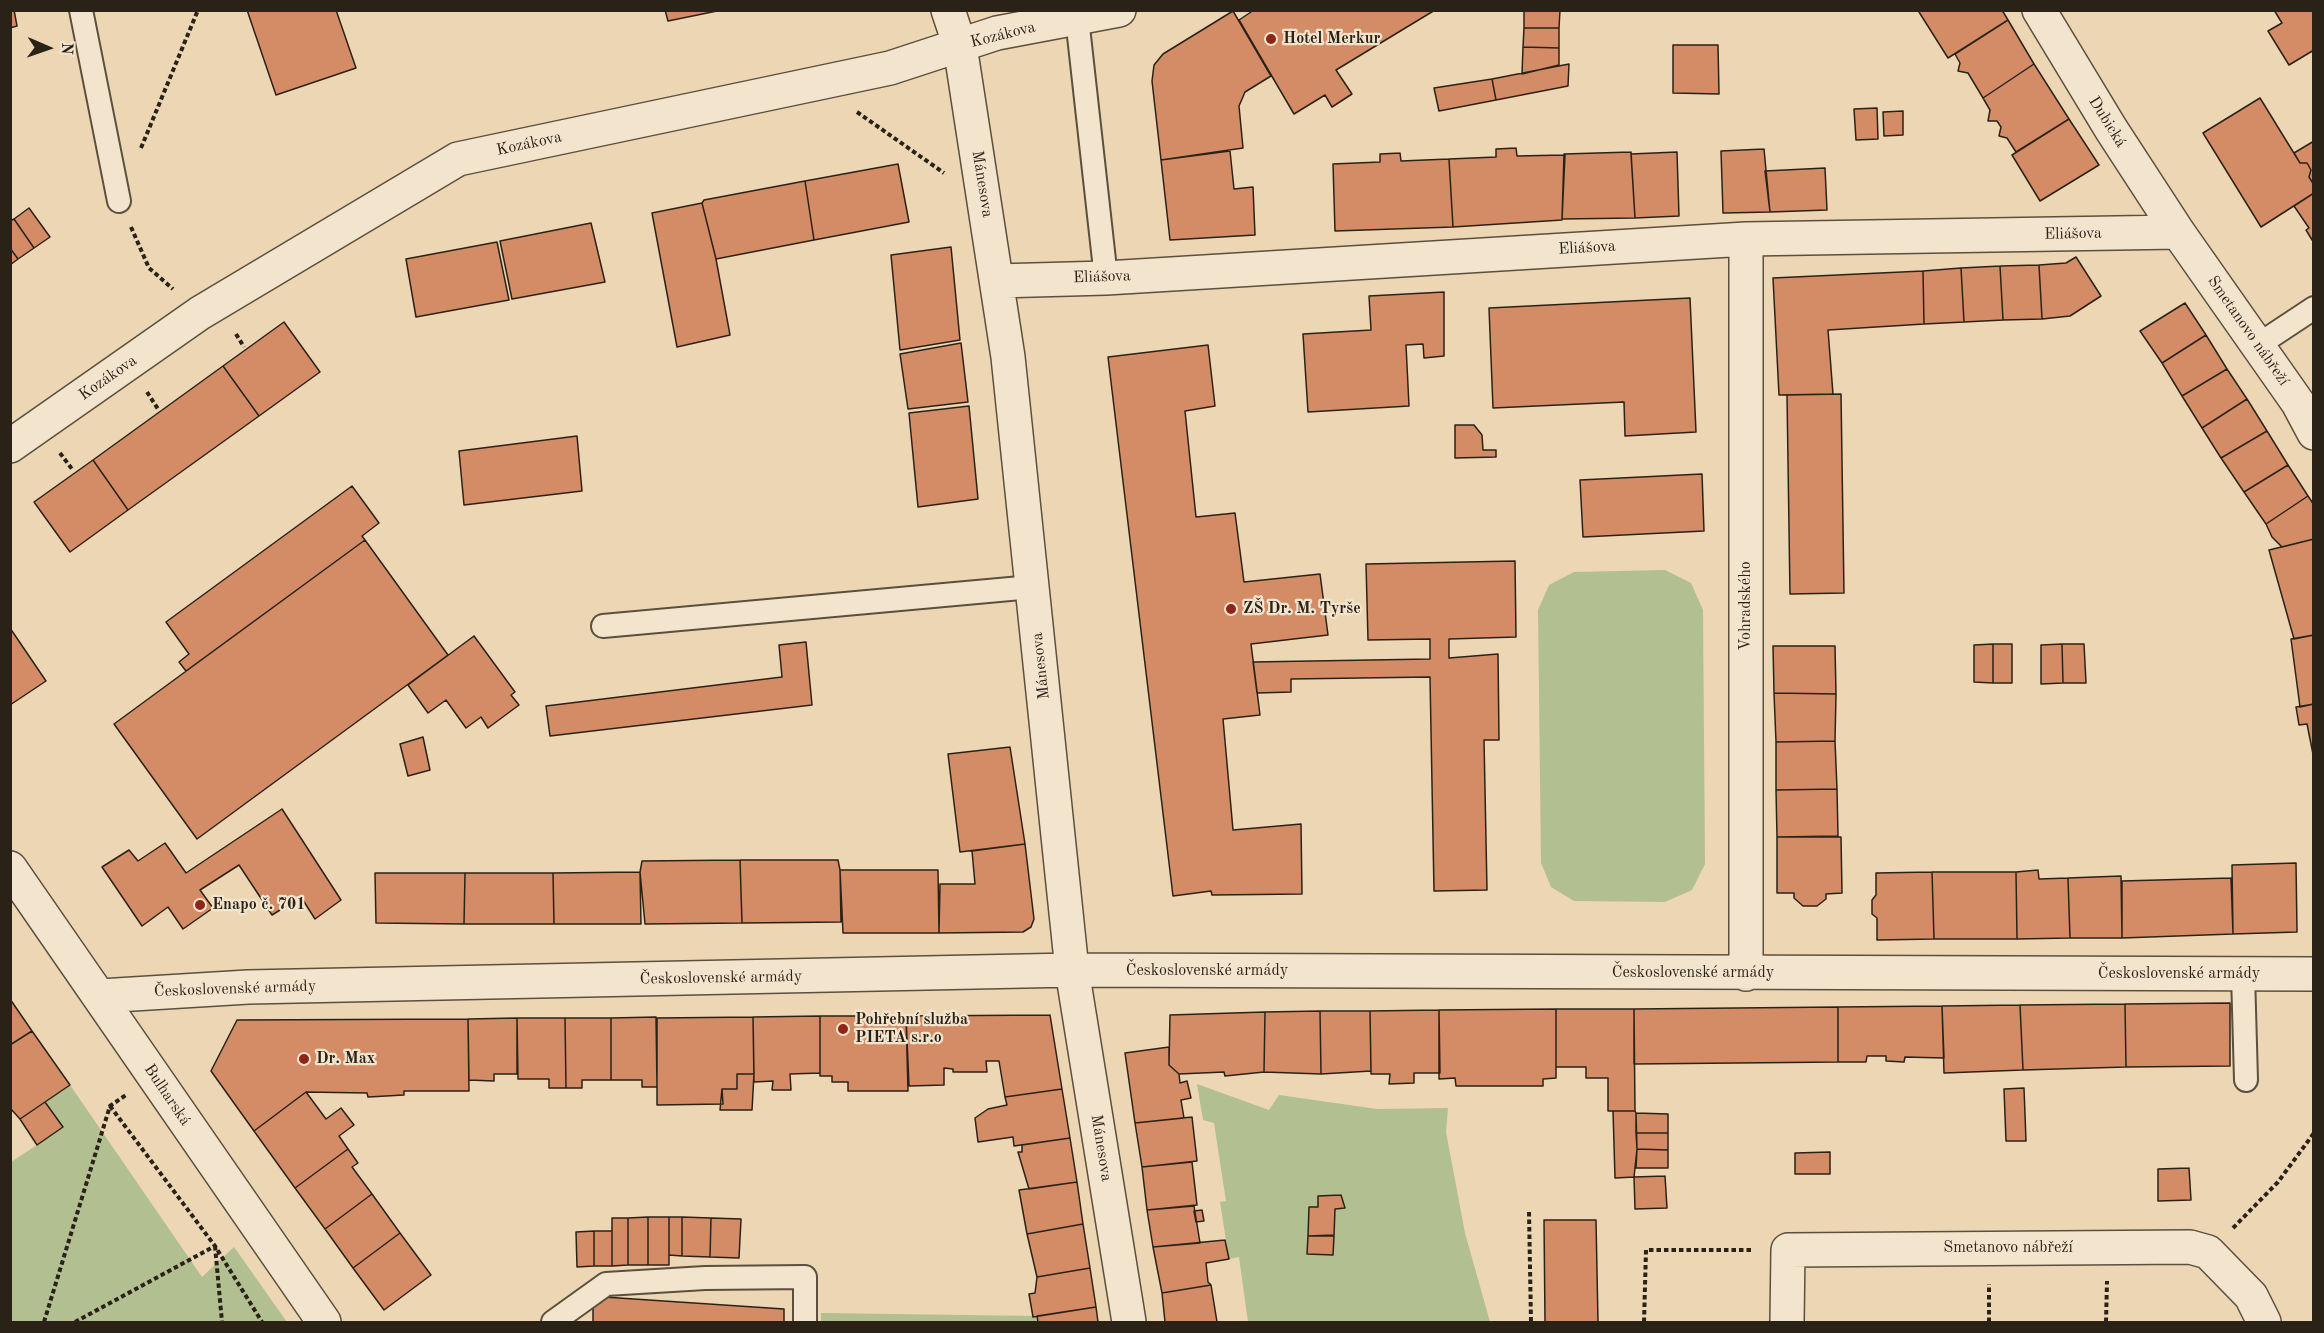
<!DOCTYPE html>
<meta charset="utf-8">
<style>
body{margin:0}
#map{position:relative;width:2324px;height:1333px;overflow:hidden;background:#ecd6b3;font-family:"Old Standard TT",serif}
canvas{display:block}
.frame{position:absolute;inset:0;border:12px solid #2b2217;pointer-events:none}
.north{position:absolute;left:18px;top:18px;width:60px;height:60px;-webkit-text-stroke:4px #f3e4ce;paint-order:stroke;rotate:92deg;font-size:16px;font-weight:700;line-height:24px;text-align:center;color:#2b2217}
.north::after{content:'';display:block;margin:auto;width:21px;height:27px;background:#2b2217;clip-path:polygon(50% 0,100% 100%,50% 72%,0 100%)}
</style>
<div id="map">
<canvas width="2324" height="1333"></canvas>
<div class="frame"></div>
<div class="north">N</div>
</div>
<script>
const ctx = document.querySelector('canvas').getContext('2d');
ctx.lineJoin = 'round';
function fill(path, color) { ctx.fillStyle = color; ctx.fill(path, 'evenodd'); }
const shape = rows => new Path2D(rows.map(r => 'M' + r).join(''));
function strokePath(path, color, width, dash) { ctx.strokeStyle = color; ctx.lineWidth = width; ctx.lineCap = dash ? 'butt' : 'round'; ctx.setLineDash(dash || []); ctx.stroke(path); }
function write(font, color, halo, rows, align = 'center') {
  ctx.font = font + ' "Old Standard TT",serif'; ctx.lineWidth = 4.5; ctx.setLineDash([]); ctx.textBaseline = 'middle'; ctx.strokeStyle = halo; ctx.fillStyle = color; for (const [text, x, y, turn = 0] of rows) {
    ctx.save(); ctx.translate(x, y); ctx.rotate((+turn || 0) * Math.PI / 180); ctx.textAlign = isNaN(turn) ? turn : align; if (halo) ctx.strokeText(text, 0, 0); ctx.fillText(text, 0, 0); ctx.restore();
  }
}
fill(shape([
 [1665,570,1691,583,1703,610,1705,864,1692,890,1665,902,1574,901,1551,887,1541,863,1538,610,1549,585,1574,572],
 [1197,1084,1269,1110,1279,1095,1377,1109,1448,1108,1446,1132,1465,1233,1490,1322,1248,1322,1239,1257,1229,1259,1220,1202,1226,1201,1214,1123,1203,1120],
 [70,1085,202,1277,234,1247,287,1322,11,1322,11,1162,37,1145,45,1102],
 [821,1313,1037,1316,1038,1322,821,1322]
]), '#b2bf91');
const building = shape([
 [10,10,14,10,17,26,10,28,10,10],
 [247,10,336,10,356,68,276,95,247,10],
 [665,10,722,10,668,21,665,10],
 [1254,10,1435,10,1336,70,1352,94,1332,107,1325,95,1294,114,1239,20,1254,10],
 [1524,10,1560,10,1559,28,1524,28,1524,10],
 [1921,10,2002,10,2008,20,1948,58,1919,12,1921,10],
 [2274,10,2314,10,2314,50,2289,65,2268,31,2282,23,2274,10],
 [1233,11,1271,76,1245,92,1239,106,1243,148,1161,160,1152,81,1154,65,1163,54,1233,11],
 [2008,20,2034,64,1983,98,1968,73,1958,71,1960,63,1955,54,2008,20],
 [1524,28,1559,28,1559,48,1523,47,1524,28],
 [1673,45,1718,45,1719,94,1673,93,1673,45],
 [1523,47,1559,48,1559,65,1522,74,1523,47],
 [1569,64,1568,86,1496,100,1492,79,1569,64],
 [2034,64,2069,119,2016,152,2007,138,1999,136,2001,127,1997,121,1988,121,1990,110,1983,98,2034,64],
 [1492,79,1496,100,1439,111,1434,88,1492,79],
 [2260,98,2300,163,2307,163,2311,170,2309,177,2314,185,2314,193,2261,227,2203,133,2260,98],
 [1877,108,1878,139,1856,140,1854,109,1877,108],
 [1903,111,1903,135,1884,136,1883,112,1903,111],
 [2069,119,2099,165,2040,201,2012,155,2069,119],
 [2314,141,2314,185,2309,177,2311,170,2307,163,2300,163,2294,153,2314,141],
 [1516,148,1517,156,1565,155,1562,220,1453,227,1449,159,1496,157,1496,149,1516,148],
 [1764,149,1770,212,1723,213,1721,151,1764,149],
 [1230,151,1234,189,1253,187,1255,235,1170,240,1161,160,1230,151],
 [1631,152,1635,218,1562,219,1564,154,1631,152],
 [1677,152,1679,216,1635,218,1631,154,1677,152],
 [1400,153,1401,161,1449,159,1453,227,1335,231,1333,164,1380,162,1380,154,1400,153],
 [898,164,909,222,814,240,805,181,898,164],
 [1825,168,1827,210,1770,212,1765,171,1825,168],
 [805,181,814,240,716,259,702,203,704,200,805,181],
 [2314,193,2314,243,2306,230,2309,228,2294,206,2314,193],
 [702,203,716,259,730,335,677,347,652,213,702,203],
 [29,208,50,237,34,248,14,219,29,208],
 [14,219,34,248,18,259,10,248,10,221,14,219],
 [591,223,605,282,512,299,500,241,591,223],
 [497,242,509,300,416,317,406,259,497,242],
 [951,247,960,340,900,350,891,255,951,247],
 [10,248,18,259,10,265,10,248],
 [2076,257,2101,296,2070,316,2042,319,2039,265,2066,263,2076,257],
 [2039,265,2042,319,2003,320,2000,266,2039,265],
 [2000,266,2003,320,1964,322,1961,268,2000,266],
 [1961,268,1964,322,1924,324,1923,271,1961,268],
 [1923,271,1924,324,1828,330,1833,394,1779,395,1773,278,1923,271],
 [1444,292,1444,356,1424,358,1423,344,1406,345,1409,406,1308,412,1303,334,1371,330,1369,296,1444,292],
 [1690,298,1696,432,1625,436,1624,402,1493,408,1489,308,1690,298],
 [2185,303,2206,335,2162,363,2140,331,2185,303],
 [284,322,320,372,259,416,223,366,284,322],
 [2206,335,2227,369,2182,396,2162,363,2206,335],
 [961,343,968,402,908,409,900,354,961,343],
 [1208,345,1215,406,1185,411,1196,517,1235,513,1244,582,1320,574,1328,635,1251,644,1260,715,1223,719,1233,830,1301,824,1302,894,1212,895,1211,891,1173,896,1108,357,1208,345],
 [223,366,259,416,128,510,93,460,223,366],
 [2227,369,2247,399,2202,428,2182,396,2227,369],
 [1841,394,1844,593,1790,594,1787,395,1841,394],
 [2247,399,2267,431,2221,458,2202,428,2247,399],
 [969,406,978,499,918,507,909,413,969,406],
 [1455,425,1474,425,1482,435,1483,450,1496,450,1496,457,1455,458,1455,425],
 [2267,431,2288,465,2244,492,2221,458,2267,431],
 [577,436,582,491,464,505,459,451,577,436],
 [93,460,128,510,70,552,34,502,93,460],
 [2288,465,2308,496,2266,524,2244,492,2288,465],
 [1702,474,1704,531,1583,537,1580,480,1702,474],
 [352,486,379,523,362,536,365,540,186,671,179,662,189,654,166,622,352,486],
 [2308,496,2314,505,2314,539,2282,547,2272,537,2266,524,2308,496],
 [2314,539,2314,635,2294,639,2269,550,2314,539],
 [365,540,448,655,197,839,114,724,365,540],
 [1515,561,1516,637,1449,639,1449,658,1498,654,1499,740,1484,740,1487,890,1434,891,1430,677,1291,679,1291,692,1257,693,1253,662,1430,659,1430,639,1368,640,1366,564,1515,561],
 [10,628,46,681,10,705,10,628],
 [2314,635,2314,704,2300,707,2291,639,2314,635],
 [474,636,515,692,511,695,519,705,488,728,481,717,466,728,446,700,428,713,408,685,474,636],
 [806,642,812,705,550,736,546,706,782,677,779,645,806,642],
 [1993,644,1993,683,1974,682,1974,645,1993,644],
 [1993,644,2012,644,2012,683,1993,683,1993,644],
 [2062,644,2063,683,2041,684,2041,645,2062,644],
 [2062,644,2084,644,2086,683,2063,683,2062,644],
 [1773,646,1835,646,1836,694,1774,693,1773,646],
 [1774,693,1836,694,1835,741,1776,742,1774,693],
 [2314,704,2314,759,2307,724,2299,725,2296,707,2314,704],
 [423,737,430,770,408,776,400,744,423,737],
 [1835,741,1837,789,1776,790,1776,742,1835,741],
 [1010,747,1025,844,960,852,948,754,1010,747],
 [1837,789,1838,836,1777,837,1776,790,1837,789],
 [282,809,341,900,315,919,301,897,272,915,239,865,200,890,213,908,183,929,168,907,142,926,102,867,129,850,138,861,165,843,186,873,282,809],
 [1777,837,1841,837,1842,893,1826,894,1826,899,1817,906,1803,906,1794,898,1794,893,1777,893,1777,837],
 [1025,844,1034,919,1031,927,1023,932,939,933,940,884,975,884,972,851,1025,844],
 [740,860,742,923,645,924,640,872,642,861,740,860],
 [740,860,838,860,840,870,841,922,742,923,740,860],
 [2296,863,2297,932,2233,934,2232,865,2296,863],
 [840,870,938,870,939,933,843,933,840,870],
 [2038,870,2039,879,2068,878,2070,938,2017,939,2016,872,2038,870],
 [640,872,641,924,554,924,553,873,640,872],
 [1932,872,2016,872,2017,939,1934,939,1932,872],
 [1932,872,1934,939,1877,940,1877,918,1872,914,1872,900,1876,895,1876,873,1932,872],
 [375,873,465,873,464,924,376,923,375,873],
 [465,873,553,873,554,924,464,924,465,873],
 [2121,876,2122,938,2070,938,2068,878,2121,876],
 [2231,878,2233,934,2122,938,2122,881,2231,878],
 [10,999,32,1031,10,1045,10,999],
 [2230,1003,2230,1066,2126,1067,2125,1004,2230,1003],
 [2125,1004,2126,1067,2023,1070,2020,1005,2125,1004],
 [2020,1005,2023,1070,1944,1073,1942,1006,2020,1005],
 [1942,1006,1944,1058,1905,1057,1904,1062,1886,1061,1886,1056,1867,1056,1866,1062,1838,1062,1838,1007,1942,1006],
 [1838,1007,1838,1062,1634,1064,1634,1009,1838,1007],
 [1556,1009,1634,1009,1635,1111,1608,1111,1608,1078,1586,1078,1586,1067,1556,1067,1556,1009],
 [1556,1009,1556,1078,1543,1079,1543,1086,1456,1086,1455,1078,1439,1079,1439,1010,1556,1009],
 [1439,1010,1440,1073,1414,1073,1414,1083,1389,1084,1390,1074,1371,1074,1370,1011,1439,1010],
 [1320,1011,1370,1011,1371,1071,1321,1074,1320,1011],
 [1320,1011,1321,1074,1264,1072,1265,1012,1320,1011],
 [1265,1012,1264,1072,1225,1076,1224,1072,1179,1074,1169,1065,1170,1015,1265,1012],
 [1050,1015,1062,1089,1005,1097,999,1061,986,1061,987,1072,953,1072,953,1069,944,1068,944,1085,909,1086,906,1016,1050,1015],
 [820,1016,906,1016,908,1091,848,1091,848,1082,832,1082,832,1076,820,1076,820,1016],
 [820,1016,820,1073,790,1074,791,1090,772,1090,773,1081,754,1082,753,1017,820,1016],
 [656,1017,657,1087,642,1087,642,1080,611,1080,611,1018,656,1017],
 [753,1017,754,1074,737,1074,737,1089,722,1089,723,1104,657,1105,657,1018,753,1017],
 [517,1018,517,1074,494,1074,494,1081,469,1080,468,1019,517,1018],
 [517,1018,565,1018,566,1088,549,1088,549,1079,518,1079,517,1018],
 [565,1018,611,1018,611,1080,582,1080,582,1088,566,1088,565,1018],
 [468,1019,469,1091,404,1091,404,1095,368,1097,367,1093,306,1092,254,1131,211,1071,237,1020,468,1019],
 [32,1031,70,1085,20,1119,10,1108,10,1045,32,1031],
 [1169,1047,1169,1065,1179,1074,1180,1083,1187,1081,1191,1098,1181,1100,1184,1118,1135,1123,1125,1053,1169,1047],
 [737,1074,754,1074,752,1110,720,1110,722,1089,737,1089,737,1074],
 [2024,1088,2026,1141,2006,1141,2004,1089,2024,1088],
 [1062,1089,1070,1138,1014,1146,1013,1137,978,1142,975,1118,988,1109,1007,1105,1005,1097,1062,1089],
 [306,1092,326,1119,341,1108,354,1125,339,1136,348,1149,295,1188,254,1131,306,1092],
 [45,1102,63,1127,37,1145,20,1119,45,1102],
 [1613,1111,1635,1111,1636,1113,1637,1149,1634,1177,1615,1178,1613,1111],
 [1636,1113,1668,1114,1668,1133,1636,1133,1636,1113],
 [1192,1117,1197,1161,1142,1167,1135,1123,1192,1117],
 [1636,1133,1668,1133,1668,1150,1637,1149,1636,1133],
 [1070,1138,1077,1182,1029,1189,1018,1152,1022,1152,1022,1145,1070,1138],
 [348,1149,358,1163,352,1167,372,1194,325,1229,295,1188,348,1149],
 [1637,1149,1668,1150,1668,1168,1636,1168,1637,1149],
 [1830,1152,1830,1174,1795,1174,1795,1153,1830,1152],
 [1192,1162,1197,1205,1147,1210,1142,1167,1192,1162],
 [2189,1168,2191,1200,2158,1201,2158,1169,2189,1168],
 [1665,1176,1667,1208,1635,1209,1634,1177,1665,1176],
 [1077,1182,1083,1224,1027,1234,1019,1190,1077,1182],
 [372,1194,400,1233,353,1268,325,1229,372,1194],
 [1341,1195,1345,1208,1335,1209,1334,1235,1308,1236,1309,1207,1318,1207,1318,1196,1341,1195],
 [1194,1206,1200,1243,1153,1247,1147,1210,1194,1206],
 [1202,1210,1204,1221,1196,1222,1194,1211,1202,1210],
 [648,1217,669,1217,669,1265,648,1265,648,1217],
 [648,1217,648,1265,628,1265,628,1218,648,1217],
 [669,1217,682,1217,682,1256,669,1255,669,1217],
 [682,1217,711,1218,710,1257,682,1256,682,1217],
 [612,1218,628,1218,628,1265,612,1266,612,1218],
 [711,1218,741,1219,739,1258,710,1257,711,1218],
 [1544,1220,1596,1220,1598,1322,1545,1322,1544,1220],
 [1083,1224,1090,1268,1037,1277,1027,1234,1083,1224],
 [594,1231,594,1266,577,1267,576,1232,594,1231],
 [594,1231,612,1231,612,1266,594,1266,594,1231],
 [400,1233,431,1275,384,1310,353,1268,400,1233],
 [1308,1236,1334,1236,1333,1255,1307,1254,1308,1236],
 [1225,1240,1229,1259,1206,1263,1208,1282,1211,1285,1162,1293,1153,1247,1225,1240],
 [1090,1268,1096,1307,1033,1317,1029,1294,1035,1293,1037,1277,1090,1268],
 [1211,1285,1217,1322,1165,1322,1162,1293,1211,1285],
 [604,1297,784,1309,784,1322,593,1322,593,1306,604,1297],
 [1096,1307,1098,1322,1038,1322,1037,1316,1096,1307]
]);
fill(building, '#d48c67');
strokePath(building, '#2b2217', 1.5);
const lane = shape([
 [81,10,119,201],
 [1077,18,1106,278],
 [2258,345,2314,308],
 [603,626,1032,587],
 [2243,974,2246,1080],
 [553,1322,606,1284,705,1278,805,1277,805,1322]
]);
const street = shape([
 [948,10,960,46,1008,357,1072,970,1129,1322],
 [2039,10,2111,129,2178,232,2298,403,2314,433],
 [1746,239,1746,974],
 [997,281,1106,278,1746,239,2178,232],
 [10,446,200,313,458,159,890,68,997,33,1119,10],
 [10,868,324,1322],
 [100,996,248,987,1072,970,2314,974],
 [1787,1322,1788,1250,2190,1247,2208,1252,2251,1296,2264,1322]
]);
strokePath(lane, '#5b4f3e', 26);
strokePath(street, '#5b4f3e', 36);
strokePath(shape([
 [857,112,944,173],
 [141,148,198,10],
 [131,227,149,268,173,289],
 [236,334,244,347],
 [147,392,158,409],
 [60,453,72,469],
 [110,1106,215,1246,262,1322],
 [1529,1212,1531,1322],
 [2233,1228,2278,1182,2314,1133],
 [215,1246,222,1322],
 [44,1322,110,1106,126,1095],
 [75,1322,215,1246],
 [1644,1322,1646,1250,1753,1250],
 [1989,1322,1989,1284],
 [2106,1322,2107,1281]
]), '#2b2217', 4, [4.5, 3]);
strokePath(lane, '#f3e4ce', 22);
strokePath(street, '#f3e4ce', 33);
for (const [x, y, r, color] of [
 [1271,39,6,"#8f2418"],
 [1231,609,6,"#8f2418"],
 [200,905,6,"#8f2418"],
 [843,1029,6,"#8f2418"],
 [304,1059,6,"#8f2418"]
]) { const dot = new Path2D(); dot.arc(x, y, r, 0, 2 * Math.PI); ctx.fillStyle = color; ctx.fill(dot); strokePath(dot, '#f3e4ce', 2); }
write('16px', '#2b2217', '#f3e4ce', [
 ["Kozákova",1003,35,-14],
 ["Dubická",2107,122,58],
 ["Kozákova",529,144,-12],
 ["Mánesova",982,184,81],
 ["Eliášova",2073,234,-1],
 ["Eliášova",1587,248,-3],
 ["Eliášova",1102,277,-2],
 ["Smetanovo nábřeží",2248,331,55],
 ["Kozákova",108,378,-35],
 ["Vohradského",1746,606,-90],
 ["Mánesova",1041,666,-96],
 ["Československé armády",1207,971],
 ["Československé armády",1693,973],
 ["Československé armády",2179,974],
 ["Československé armády",721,978,-1],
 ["Československé armády",235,989,-2],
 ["Bulharská",167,1095,56],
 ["Mánesova",1101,1148,81],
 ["Smetanovo nábřeží",2008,1248]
]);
write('bold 16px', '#2b2217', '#f3e4ce', [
 ["Hotel Merkur",1283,39],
 ["ZŠ Dr. M. Tyrše",1243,609],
 ["Enapo č. 701",212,905],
 ["Pohřební služba",855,1020],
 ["PIETA s.r.o",855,1038],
 ["Dr. Max",316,1059]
], 'left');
</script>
